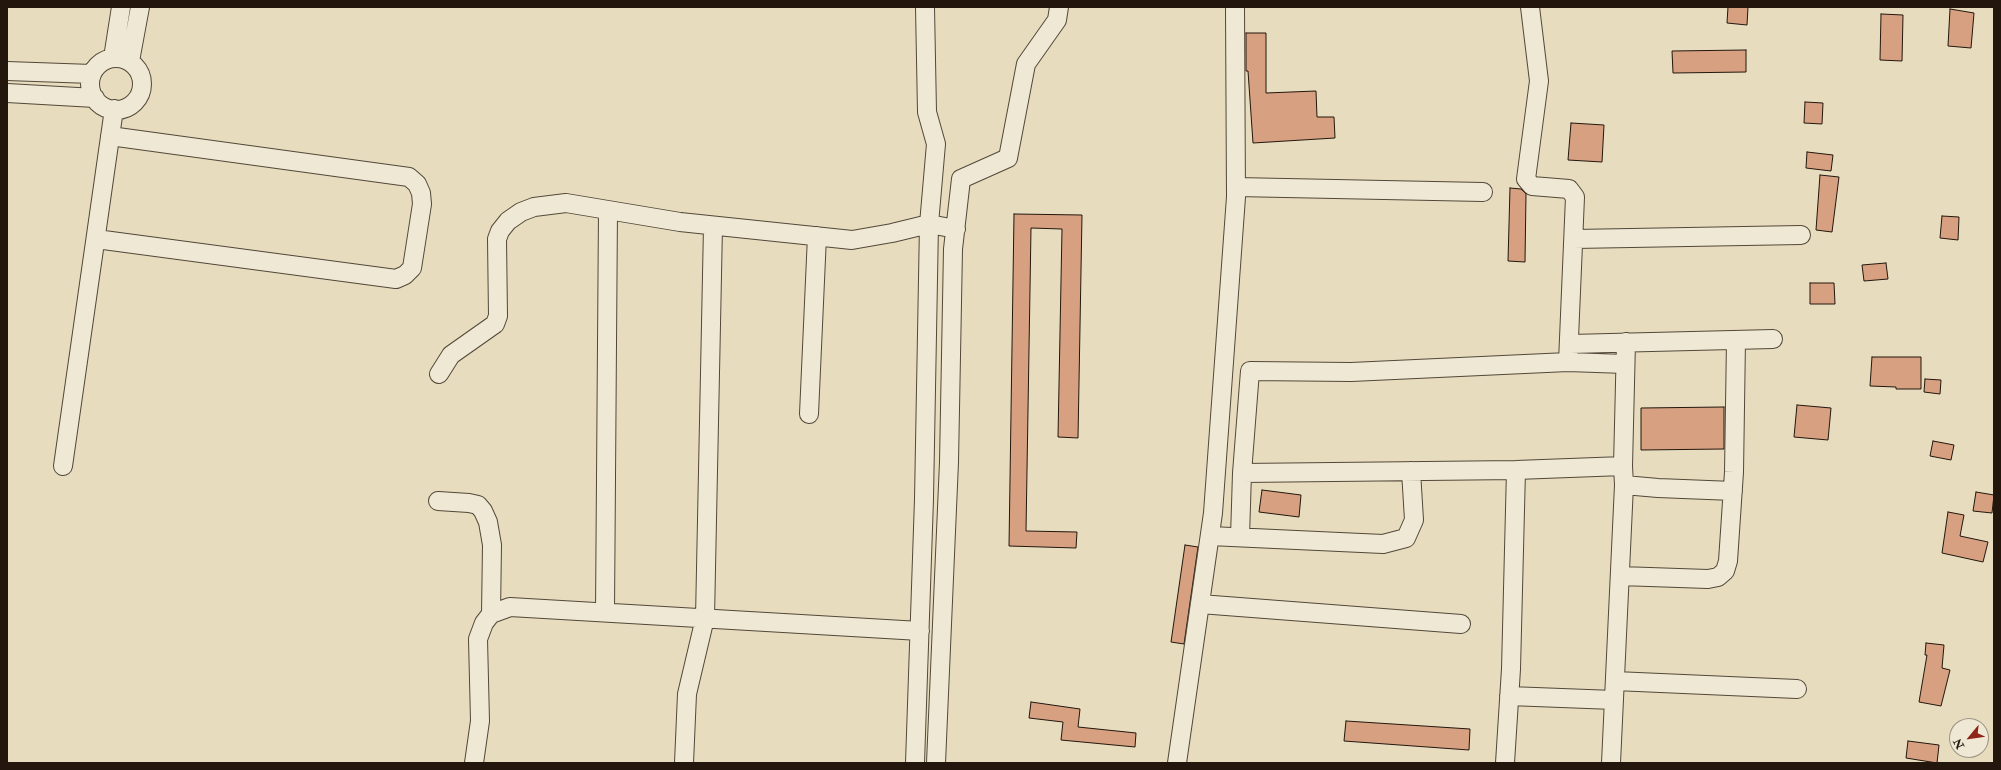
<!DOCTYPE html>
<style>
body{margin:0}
#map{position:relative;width:2001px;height:770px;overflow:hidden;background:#e7dcbe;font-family:"IM FELL Double Pica",serif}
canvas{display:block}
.frame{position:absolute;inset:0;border:8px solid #22160d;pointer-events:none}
.north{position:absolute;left:1949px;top:718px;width:40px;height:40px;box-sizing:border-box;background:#efe8d5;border:1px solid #9d9485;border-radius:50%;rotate:241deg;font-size:11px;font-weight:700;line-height:16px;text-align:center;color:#22160d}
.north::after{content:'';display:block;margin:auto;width:14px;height:18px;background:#8f2418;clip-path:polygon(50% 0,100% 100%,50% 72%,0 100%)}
</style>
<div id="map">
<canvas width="2001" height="770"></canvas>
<div class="frame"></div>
<div class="north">N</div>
</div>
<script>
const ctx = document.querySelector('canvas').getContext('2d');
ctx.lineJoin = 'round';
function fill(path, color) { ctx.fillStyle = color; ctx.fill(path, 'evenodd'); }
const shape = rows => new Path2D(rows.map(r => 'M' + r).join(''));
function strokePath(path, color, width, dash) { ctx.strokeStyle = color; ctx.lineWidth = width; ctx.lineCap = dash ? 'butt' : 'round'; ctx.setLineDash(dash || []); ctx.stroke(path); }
const building = shape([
 [1728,7,1748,7,1747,25,1727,23,1728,7],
 [1950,9,1974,13,1971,48,1948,46,1950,9],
 [1881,14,1903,15,1902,61,1880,60,1881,14],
 [1246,33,1266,33,1266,93,1316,91,1317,117,1334,117,1335,138,1253,143,1248,71,1246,71,1246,33],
 [1746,50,1746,72,1673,73,1672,51,1746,50],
 [1805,102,1823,103,1822,124,1804,123,1805,102],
 [1571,123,1604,125,1602,162,1568,160,1571,123],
 [1807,152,1833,155,1831,171,1806,168,1807,152],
 [1820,175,1839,177,1832,232,1816,230,1820,175],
 [1510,188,1521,189,1526,194,1525,262,1508,261,1510,188],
 [1014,214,1082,215,1078,438,1058,437,1062,229,1031,228,1026,531,1077,532,1076,548,1009,546,1014,214],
 [1942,216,1959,217,1958,240,1940,238,1942,216],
 [1886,263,1888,279,1864,281,1862,265,1886,263],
 [1810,283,1834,283,1835,304,1810,304,1810,283],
 [1872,357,1921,357,1921,389,1896,389,1896,387,1870,386,1872,357],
 [1925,379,1941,380,1940,394,1924,392,1925,379],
 [1797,405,1831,408,1828,440,1794,437,1797,405],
 [1724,407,1724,449,1641,450,1641,408,1724,407],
 [1933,441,1954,445,1951,460,1930,456,1933,441],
 [1262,490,1301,495,1299,517,1259,512,1262,490],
 [1976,492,1994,495,1992,513,1973,511,1976,492],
 [1948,512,1964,515,1960,536,1988,542,1983,562,1942,553,1948,512],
 [1185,545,1198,547,1184,644,1171,642,1185,545],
 [1926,643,1944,645,1942,668,1950,670,1941,706,1919,702,1927,655,1925,655,1926,643],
 [1031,702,1080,709,1078,727,1136,733,1135,747,1061,740,1063,722,1029,718,1031,702],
 [1346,721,1470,729,1469,750,1344,741,1346,721],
 [1908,741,1939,745,1937,763,1906,758,1908,741]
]);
fill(building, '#d6a081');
strokePath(building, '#22160d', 1);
const minor = shape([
 [1530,7,1539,81,1526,179,1532,186,1569,189,1575,197,1568,362],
 [113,58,121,7],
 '90 84a26 26 0 1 1 52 0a26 26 0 1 1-52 0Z',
 [130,61,140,7],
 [7,71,92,74],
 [7,93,95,98],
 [1236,187,1483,192],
 [96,239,396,279,405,275,412,268,422,204,421,193,417,184,409,177,110,136],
 [1574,239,1801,235],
 [1570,344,1773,339],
 [439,374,451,355,495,324,498,316,497,239,500,231,508,221,521,212,534,207,566,203,680,222,852,240,892,233,929,224,956,229],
 [809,414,817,236],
 [63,466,114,109],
 [1242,473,1516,470,1623,466],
 [1624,485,1658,488,1733,491],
 [438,501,469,503,478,505,483,511,488,522,492,545,491,614],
 [1210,536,1383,544,1406,538,1414,520,1411,471],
 [1240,537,1242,473,1250,371,1351,372,1568,362,1625,364],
 [1620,576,1708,579,1718,577,1725,571,1728,561,1734,472,1736,340],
 [1200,604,1461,624],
 [605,612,608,210],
 [1615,681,1797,689],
 [1509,696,1614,700],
 [474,763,480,721,478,639,484,623,491,614,510,607,920,631],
 [684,763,687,694,705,618,713,226],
 [915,763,924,499,929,224,936,144,927,112,925,7],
 [936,763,949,462,953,249,961,179,1008,158,1026,64,1057,20,1059,7],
 [1177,763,1213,513,1236,197,1235,7],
 [1505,763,1511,669,1516,470],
 [1611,763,1624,485,1623,466,1626,342]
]);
strokePath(minor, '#534839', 20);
strokePath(minor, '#efe8d5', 18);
</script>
